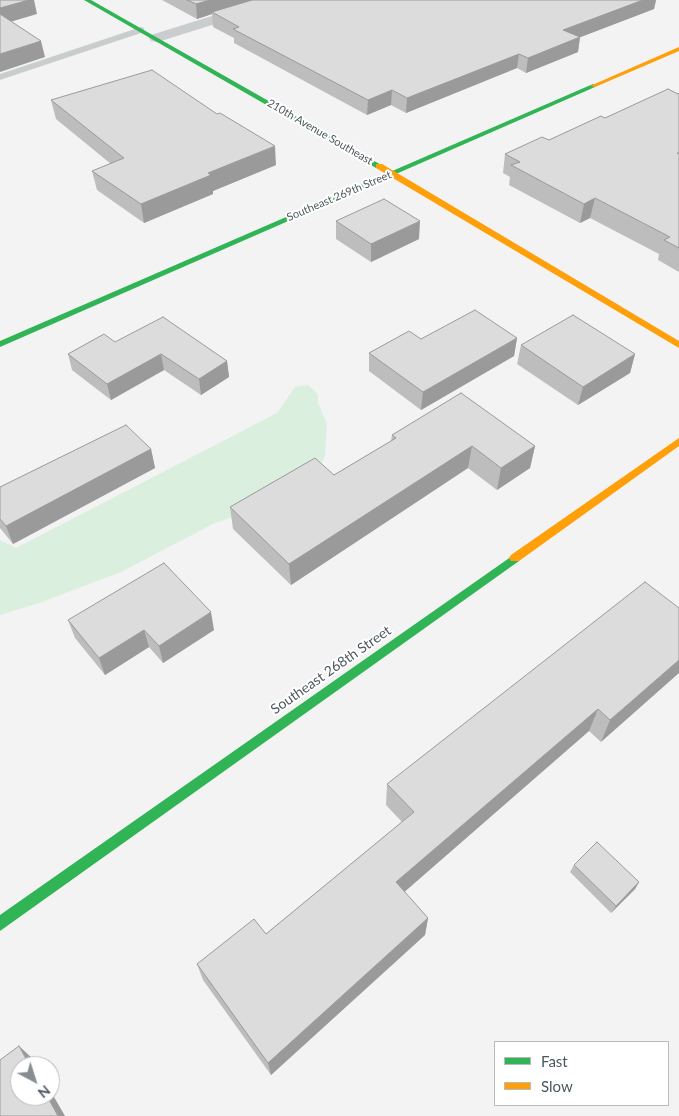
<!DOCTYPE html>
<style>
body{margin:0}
#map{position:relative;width:679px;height:1116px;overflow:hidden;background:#f3f3f3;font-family:Lato,sans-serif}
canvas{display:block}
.legend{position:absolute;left:494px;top:1041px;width:175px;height:65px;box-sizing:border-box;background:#fff;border:1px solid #b7bcbe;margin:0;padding:6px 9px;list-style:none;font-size:15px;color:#4c585d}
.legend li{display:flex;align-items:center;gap:10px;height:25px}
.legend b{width:25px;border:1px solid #b7bcbe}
.north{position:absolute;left:10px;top:1056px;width:50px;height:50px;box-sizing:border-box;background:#fff;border:1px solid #b7bcbe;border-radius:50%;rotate:140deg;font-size:14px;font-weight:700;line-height:20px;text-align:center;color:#4c585d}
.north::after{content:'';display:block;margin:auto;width:18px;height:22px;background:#868e92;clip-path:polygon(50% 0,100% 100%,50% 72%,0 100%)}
</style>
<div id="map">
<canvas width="679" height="1116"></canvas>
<ul class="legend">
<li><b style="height:6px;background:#30b455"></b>Fast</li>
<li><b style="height:6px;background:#ff9f0a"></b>Slow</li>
</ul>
<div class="north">N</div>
</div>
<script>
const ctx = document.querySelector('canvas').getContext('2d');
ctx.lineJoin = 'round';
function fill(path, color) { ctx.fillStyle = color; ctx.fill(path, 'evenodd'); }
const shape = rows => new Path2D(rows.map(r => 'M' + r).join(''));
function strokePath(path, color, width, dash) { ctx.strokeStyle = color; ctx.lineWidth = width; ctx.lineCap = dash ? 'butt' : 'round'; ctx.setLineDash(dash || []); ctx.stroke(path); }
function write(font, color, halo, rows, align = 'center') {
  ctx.font = font + ' Lato,sans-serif'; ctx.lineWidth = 4; ctx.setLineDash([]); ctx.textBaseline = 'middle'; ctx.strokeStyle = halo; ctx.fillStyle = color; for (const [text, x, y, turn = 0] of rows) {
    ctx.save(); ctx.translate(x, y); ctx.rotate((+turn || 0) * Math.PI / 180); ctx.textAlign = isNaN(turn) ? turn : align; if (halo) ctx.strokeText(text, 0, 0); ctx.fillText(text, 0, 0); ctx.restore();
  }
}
fill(shape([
 [308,385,318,394,318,403,327,424,325,456,317,472,284,498,213,524,121,572,39,603,0,615,0,540,16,548,277,413,295,387]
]), '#dbefdf');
fill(shape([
 [141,27,144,28,144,32,0,80,0,74,141,27]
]), '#cacdce');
fill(shape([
 [263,0,284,0,282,3,161,41,156,42,151,41,149,38,151,35,263,0]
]), '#cacdce');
fill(shape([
 [84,0,91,0,383,166,376,168,84,0],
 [593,84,596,86,595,87,0,347,0,341,593,84],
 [515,554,519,555,521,558,519,561,0,931,0,915,515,554]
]), '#30b455');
fill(shape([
 [679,47,679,51,595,87,590,86,679,47],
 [376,164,382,164,679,341,679,348,376,168,376,164],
 [679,438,679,446,519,561,511,561,509,558,511,555,679,438]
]), '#ff9f0a');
fill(shape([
 [162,0,656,0,654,9,580,37,578,52,526,73,517,68,406,113,391,105,367,115,234,43,234,38,213,27,212,14,197,19],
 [679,93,679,272,658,260,659,254,590,218,580,223,509,185,510,177,503,173,505,154,549,140,605,118],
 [51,100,276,165,213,191,213,194,144,223,97,190,92,171,111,164,56,119],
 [336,221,419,239,371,262,336,239],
 [517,338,514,356,421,410,369,371,369,353,421,339],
 [115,342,227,361,229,377,201,395,164,370,111,400,72,370,68,354],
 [521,345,635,354,630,373,578,405,517,364],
 [392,435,535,446,530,468,497,490,468,468,291,585,233,529,230,507,334,475,391,441],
 [151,449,155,468,13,544,0,528,0,487],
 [679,608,601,742,589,731,404,892,428,918,425,935,271,1075,203,980,197,964,266,934,402,822,386,805,387,784],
 [68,620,214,630,163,663,149,647,105,675,75,638],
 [574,865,639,882,635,889,611,913,570,872]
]), '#bdbdbe');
fill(shape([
 [27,0,34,0,37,14,0,25,0,8],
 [210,0,257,0,212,12,212,14,197,19,196,4],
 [643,0,656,0,654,9,560,45,563,30],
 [580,37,578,52,526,73,528,58],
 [41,41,45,57,0,72,0,54],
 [519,54,517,68,406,113,407,98],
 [392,90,391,105,367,115,368,100],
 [275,146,276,165,213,191,213,194,144,223,141,204,208,173],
 [595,198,590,218,580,223,584,204],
 [420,221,419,239,371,262,371,244],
 [517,338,514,356,421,410,423,392],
 [161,354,164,370,111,400,107,384],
 [635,354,630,373,578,405,583,387],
 [227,361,229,377,201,395,199,379],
 [472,446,468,468,291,585,289,564],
 [535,446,530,468,497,490,501,468],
 [151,449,155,468,13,544,6,526],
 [211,612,214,630,163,663,159,646],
 [144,630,149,647,105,675,99,658],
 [679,660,679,673,601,742,610,720],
 [598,709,589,731,394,901,396,882],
 [639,882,635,889,611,913,616,906],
 [428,918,425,935,271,1075,268,1063],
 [19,1046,33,1059,37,1066,30,1066],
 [50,1090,65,1116,58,1116,47,1096,50,1096]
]), '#9a9a9b');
const building = shape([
 [0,0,29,0,0,8,0,0],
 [187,0,210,0,196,4,187,0],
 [252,0,643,0,563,30,580,37,528,58,519,54,407,98,392,90,368,100,233,29,239,27,212,12,252,0],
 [0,14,41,41,0,54,0,14],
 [152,70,217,114,220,113,275,146,208,173,211,175,141,204,92,171,124,158,51,100,152,70],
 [668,89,678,94,679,93,679,153,677,153,679,154,679,248,664,240,670,237,595,198,584,204,511,165,520,162,505,154,542,137,549,140,601,116,605,118,668,89],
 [384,199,420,221,371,244,336,221,384,199],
 [475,310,517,338,423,392,369,353,409,331,421,339,475,310],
 [573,315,635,354,583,387,521,345,573,315],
 [163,317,227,361,199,379,161,354,107,384,68,354,104,334,115,342,163,317],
 [461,393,535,446,501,468,472,446,289,564,230,507,315,458,334,475,396,438,392,435,461,393],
 [126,425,151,449,6,526,0,519,0,487,126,425],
 [164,563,211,612,159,646,144,630,99,658,68,620,164,563],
 [645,582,679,608,679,660,610,720,598,709,396,882,428,918,268,1063,197,964,254,919,266,934,414,812,387,784,645,582],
 [597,842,639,882,616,906,574,865,597,842],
 [19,1046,30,1066,20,1066,20,1096,47,1096,58,1116,0,1116,0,1060,19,1046]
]);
fill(building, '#dcdcdd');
strokePath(building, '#9a9a9b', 1);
write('11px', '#4c585d', '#fff', [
 ["210th Avenue Southeast",320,132,30],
 ["Southeast 269th Street",339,196,-23]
]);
write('14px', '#4c585d', '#fff', [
 ["Southeast 268th Street",331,670,-35]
]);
</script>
